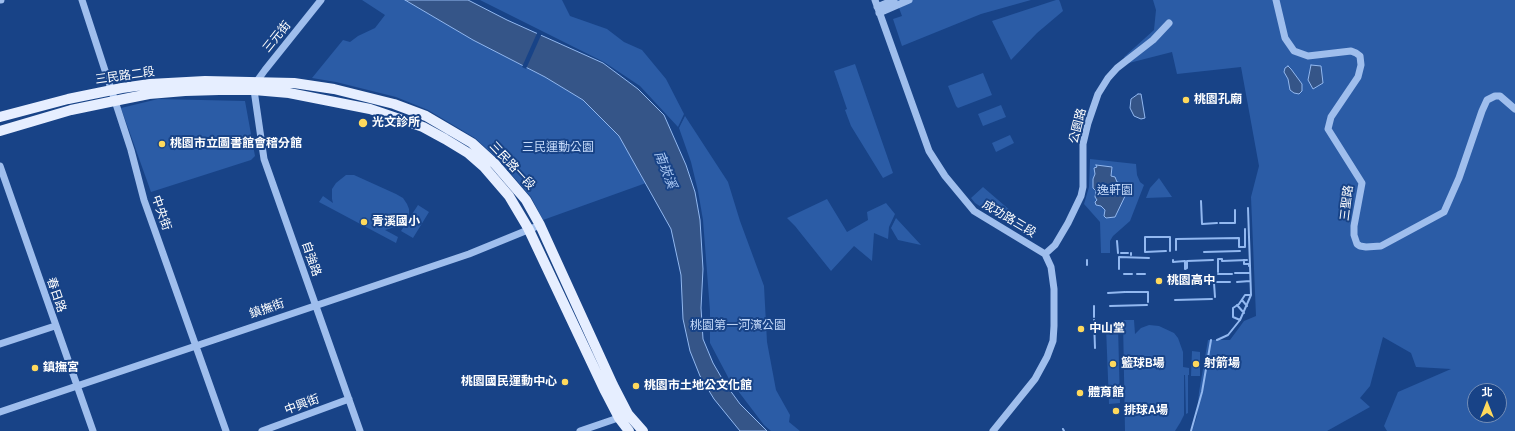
<!DOCTYPE html>
<meta charset="utf-8">
<style>
body{margin:0}
#map{position:relative;width:1515px;height:431px;overflow:hidden;background:#184387;font-family:Manrope,"Noto Sans TC",sans-serif}
canvas{display:block}
.north{position:absolute;left:1467px;top:383px;width:40px;height:40px;box-sizing:border-box;background:#184387;border:1px solid #748eb7;border-radius:50%;rotate:0deg;font-size:11px;font-weight:700;line-height:16px;text-align:center;color:#fff}
.north::after{content:'';display:block;margin:auto;width:14px;height:18px;background:#ffd95c;clip-path:polygon(50% 0,100% 100%,50% 72%,0 100%)}
</style>
<div id="map">
<canvas width="1515" height="431"></canvas>
<div class="north">北</div>
</div>
<script>
const ctx = document.querySelector('canvas').getContext('2d');
ctx.lineJoin = 'round';
function fill(path, color) { ctx.fillStyle = color; ctx.fill(path, 'evenodd'); }
const shape = rows => new Path2D(rows.map(r => 'M' + r).join(''));
function strokePath(path, color, width, dash) { ctx.strokeStyle = color; ctx.lineWidth = width; ctx.lineCap = dash ? 'butt' : 'round'; ctx.setLineDash(dash || []); ctx.stroke(path); }
function write(font, color, halo, rows, align = 'center') {
  ctx.font = font + ' Manrope,"Noto Sans TC",sans-serif'; ctx.lineWidth = 4; ctx.setLineDash([]); ctx.textBaseline = 'middle'; ctx.strokeStyle = halo; ctx.fillStyle = color; for (const [text, x, y, turn = 0] of rows) {
    ctx.save(); ctx.translate(x, y); ctx.rotate((+turn || 0) * Math.PI / 180); ctx.textAlign = isNaN(turn) ? turn : align; if (halo) ctx.strokeText(text, 0, 0); ctx.fillText(text, 0, 0); ctx.restore();
  }
}
fill(shape([
 [362,0,405,0,473,40,545,77,583,100,619,136,646,183,543,220,531,197,499,160,475,138,428,110,396,97,336,82,312,78,343,40,350,42,358,36,375,28,385,15],
 [480,0,562,0,570,16,607,29,624,42,642,50,666,79,684,114,678,127,640,86,604,62],
 [896,0,1031,0,981,14,902,46,893,19,902,16],
 [1056,0,1059,0,1060,2,1063,11,1037,33,1011,60,992,21],
 [1153,0,1515,0,1515,431,1387,431,1384,426,1398,392,1451,369,1416,367,1411,353,1383,337,1370,386,1360,398,1370,407,1327,431,1192,431,1197,416,1199,392,1208,340,1230,340,1244,321,1256,316,1251,197,1259,166,1241,67,1177,74,1172,52,1129,63,1124,57,1154,30,1156,10],
 [1475,391,1499,391,1499,415,1475,415],
 [855,64,893,173,883,178,851,126,845,110,847,109,834,71],
 [983,73,992,95,958,108,956,106,948,86],
 [158,99,245,101,255,156,251,160,151,192,121,108],
 [1001,105,1006,117,983,126,978,114],
 [685,116,728,182,740,221,764,286,767,342,776,390,790,415,789,422,800,431,771,431,764,425,729,379,710,343,710,311,703,220,698,191,691,162,679,128],
 [1010,135,1014,143,996,152,992,143],
 [1090,159,1136,164,1137,175,1140,182,1144,185,1130,221,1113,236,1110,241,1110,253,1101,253,1100,222,1084,204,1089,187],
 [346,175,354,175,396,194,403,198,407,204,409,209,409,215,406,220,402,225,385,230,398,237,396,243,319,202,323,196,333,203,332,199,332,189,336,183],
 [1159,178,1172,197,1146,198,1150,188],
 [983,187,1012,212,1004,222,975,203,971,198],
 [827,199,847,232,868,220,867,212,886,203,895,214,889,227,888,239,874,233,872,261,854,246,831,271,795,226,787,218],
 [418,205,429,212,413,238,401,231],
 [896,218,921,245,898,240,891,228],
 [1123,320,1134,320,1135,334,1141,328,1149,325,1159,326,1174,333,1178,338,1183,352,1183,367,1189,368,1189,375,1188,375,1188,413,1186,414,1185,375,1184,375,1184,415,1180,423,1175,431,1125,431],
 [1118,326,1120,403,1109,404,1106,327],
 [1192,351,1200,352,1200,376,1191,376]
]), '#2b5ca6');
const water = shape([
 [405,0,468,0,507,20,603,63,638,89,664,115,686,165,695,192,700,220,703,269,701,308,703,339,713,363,724,382,740,404,767,431,740,431,714,399,700,376,690,351,683,319,681,275,671,229,619,136,583,100,545,77,473,40,405,0],
 [1311,65,1321,66,1323,83,1313,89,1308,80,1311,65],
 [1288,66,1291,69,1302,84,1302,91,1299,94,1294,93,1290,90,1288,79,1284,72,1285,68,1288,66],
 [1138,94,1141,94,1145,118,1141,119,1134,116,1130,108,1131,99,1138,94],
 [1096,165,1112,167,1111,176,1115,177,1117,182,1121,183,1127,192,1115,217,1106,218,1104,216,1105,210,1101,206,1096,205,1095,202,1097,200,1095,197,1096,191,1093,188,1093,179,1095,174,1094,168,1097,167,1096,165]
]);
fill(water, '#355588');
strokePath(water, '#92b8f0', 1);
fill(shape([
 [538,31,542,33,526,69,522,67]
]), '#184387');
strokePath(shape([
 [1201,201,1202,224,1217,223],
 [1220,223,1235,223,1235,210],
 [1117,241,1118,253],
 [1176,250,1176,239,1239,238,1239,247,1245,247,1245,229],
 [1166,251,1145,252,1145,237,1170,237,1170,251],
 [1204,252,1240,251],
 [1121,253,1128,253],
 [1131,253,1131,255],
 [1087,260,1087,265],
 [1173,260,1173,262,1185,261,1185,269,1187,268,1187,261,1213,260],
 [1244,260,1244,264,1249,264,1249,266],
 [1119,269,1119,257,1149,258],
 [1218,272,1218,259,1222,259,1222,261,1247,260],
 [1235,273,1250,273],
 [1124,274,1132,274],
 [1137,274,1145,274],
 [1218,274,1232,274],
 [1217,282,1230,282],
 [1237,282,1250,281],
 [1214,283,1215,297],
 [1126,292,1148,292,1148,302],
 [1108,293,1125,292],
 [1175,300,1212,299],
 [1242,300,1247,306],
 [1237,305,1244,313],
 [1094,306,1094,317],
 [1110,306,1147,305],
 [1094,320,1095,348],
 [1240,320,1233,317,1233,308,1239,304,1245,295,1251,295],
 [1217,340,1228,335,1240,320,1251,295,1248,208],
 [1063,429,1064,431],
 [1191,431,1202,392,1211,340]
]), '#92b8f0', 2);
strokePath(shape([
 [0,0,1,0],
 [82,0,131,150,144,200,226,431],
 [321,0,265,70,257,81,254,90,264,159,360,431],
 [875,0,929,151,945,176,974,211,1045,254,1051,267,1054,289,1054,326,1053,341,1047,357,1035,379,993,431],
 [1276,0,1285,38,1294,51,1308,56,1351,51,1356,53,1360,56,1361,65,1358,77,1331,117,1328,129,1362,183,1354,226,1354,235,1357,244,1360,246,1366,247,1381,246,1444,212,1459,178,1482,111,1487,100,1495,96,1500,96,1515,109],
 [877,7,894,0],
 [879,13,909,0],
 [0,166,93,431],
 [1045,254,1055,245,1068,223,1081,196,1083,187,1083,144,1088,123,1098,94,1108,78,1117,68,1153,40,1169,23],
 [0,344,55,326],
 [0,412,469,254,540,225],
 [262,431,349,399],
 [580,431,621,417]
]), '#9fbeed', 7);
strokePath(shape([
 [0,117,68,99,122,88,150,84,205,81,294,83,334,89,394,104,426,116,472,143,495,164,526,200,540,225,613,385,628,414,643,431],
 [0,131,71,110,124,99,149,94,185,91,219,90,254,90,289,93,370,109,423,127,445,139,468,153,484,167,509,196,528,228,605,391,619,418,629,431]
]), '#e6eeff', 10);
for (const [x, y, r, color] of [
 [1186,100,4,"#ffd95c"],
 [363,123,5,"#ffd95c"],
 [162,144,4,"#ffd95c"],
 [364,222,4,"#ffd95c"],
 [1159,281,4,"#ffd95c"],
 [1081,329,4,"#ffd95c"],
 [1113,364,4,"#ffd95c"],
 [1196,364,4,"#ffd95c"],
 [35,368,4,"#ffd95c"],
 [565,382,4,"#ffd95c"],
 [636,386,4,"#ffd95c"],
 [1080,393,4,"#ffd95c"],
 [1116,411,4,"#ffd95c"]
]) { const dot = new Path2D(); dot.arc(x, y, r, 0, 2 * Math.PI); ctx.fillStyle = color; ctx.fill(dot); strokePath(dot, '#184387', 1.5); }
write('12px', '#fff', '#184387', [
 ["三元街",277,37,-51],
 ["三民路二段",125,76,-8],
 ["公園路",1078,126,-76],
 ["三民路一段",512,166,47],
 ["三聖路",1347,203,-83],
 ["中央街",161,213,71],
 ["成功路三段",1009,219,31],
 ["自強路",311,259,71],
 ["春日路",56,295,71],
 ["鎮撫街",267,309,-19],
 ["中興街",302,405,-20]
]);
write('bold 12px', '#fff', '#184387', [
 ["桃園孔廟",1194,100],
 ["光文診所",372,123],
 ["桃園市立圖書館會稽分館",170,144],
 ["青溪國小",372,222],
 ["桃園高中",1167,281],
 ["中山堂",1089,329],
 ["籃球B場",1121,364],
 ["射箭場",1204,364],
 ["鎮撫宮",43,368],
 ["桃園國民運動中心",557,382,"right"],
 ["桃園市土地公文化館",644,386],
 ["體育館",1088,393],
 ["排球A場",1124,411]
], 'left');
write('12px', '#c5dafa', '#184387', [
 ["三民運動公園",558,148],
 ["逸軒園",1115,191],
 ["桃園第一河濱公園",738,326]
]);
write('italic 13px', '#abc9f5', '#184387', [
 ["南崁溪",665,170,69]
]);
</script>
